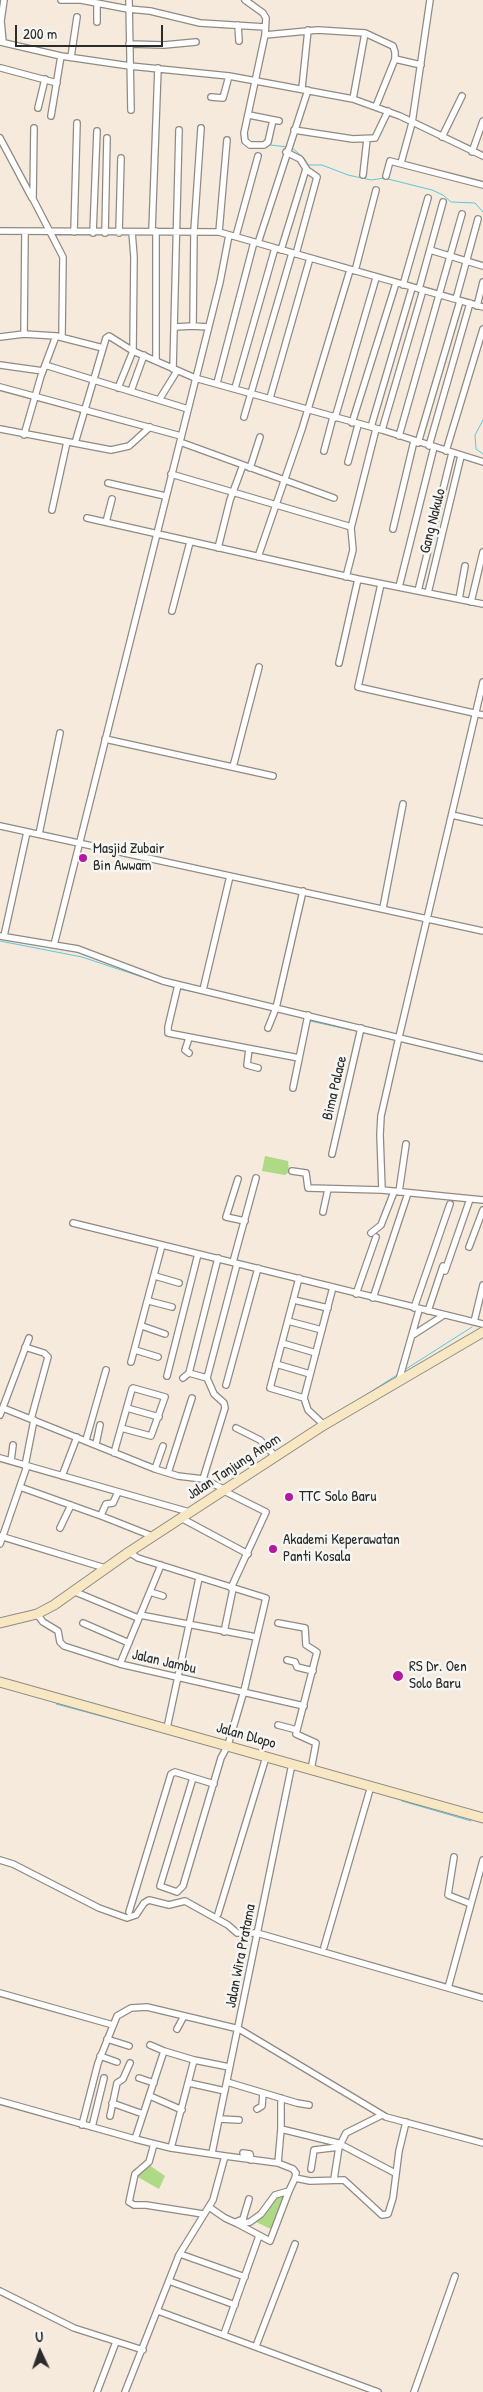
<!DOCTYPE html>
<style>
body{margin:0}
#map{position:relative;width:483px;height:2392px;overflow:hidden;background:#f5eadb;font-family:"Patrick Hand",sans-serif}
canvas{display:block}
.north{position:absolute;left:15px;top:2327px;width:50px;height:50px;-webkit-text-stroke:4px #f6f6f2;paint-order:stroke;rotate:357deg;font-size:14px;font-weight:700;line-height:20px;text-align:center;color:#2b2b2b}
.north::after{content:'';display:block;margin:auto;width:18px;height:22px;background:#2b2b2b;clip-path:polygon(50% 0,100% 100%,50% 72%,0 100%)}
.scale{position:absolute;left:15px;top:25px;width:148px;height:22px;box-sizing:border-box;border:2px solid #2b2b2b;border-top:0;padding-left:6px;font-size:15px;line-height:18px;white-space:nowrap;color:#2b2b2b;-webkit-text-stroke:4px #f6f6f2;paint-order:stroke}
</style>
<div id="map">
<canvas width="483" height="2392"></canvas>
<div class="north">U</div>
<div class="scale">200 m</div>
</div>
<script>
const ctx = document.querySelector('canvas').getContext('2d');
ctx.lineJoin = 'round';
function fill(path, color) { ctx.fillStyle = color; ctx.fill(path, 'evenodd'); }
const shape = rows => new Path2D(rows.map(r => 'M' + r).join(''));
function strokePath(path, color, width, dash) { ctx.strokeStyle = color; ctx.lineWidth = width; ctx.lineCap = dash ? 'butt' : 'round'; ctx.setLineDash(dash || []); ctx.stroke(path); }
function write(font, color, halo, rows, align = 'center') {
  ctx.font = font + ' "Patrick Hand",sans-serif'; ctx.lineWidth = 5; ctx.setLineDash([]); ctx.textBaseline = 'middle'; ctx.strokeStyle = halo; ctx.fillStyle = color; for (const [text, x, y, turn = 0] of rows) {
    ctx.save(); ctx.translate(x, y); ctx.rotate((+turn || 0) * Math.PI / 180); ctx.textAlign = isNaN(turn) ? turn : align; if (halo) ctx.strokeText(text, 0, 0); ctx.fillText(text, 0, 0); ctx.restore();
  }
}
fill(shape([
 [265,1156,288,1161,289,1172,285,1175,262,1171],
 [149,2165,165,2176,159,2189,136,2176],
 [287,2192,273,2230,256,2222,277,2196]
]), '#aed985');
strokePath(shape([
 [270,145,288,147],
 [292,148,304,158,308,165,322,165,348,175,371,180,384,178,432,190,443,195,451,202,475,203,483,212],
 [483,420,475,435,476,449,483,454],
 [0,941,82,957,175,988],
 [179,989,195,992],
 [293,1015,304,1018],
 [310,1021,351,1030],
 [363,1032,368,1033],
 [402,1041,483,1062],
 [406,1369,472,1327],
 [361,1398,397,1375],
 [349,1405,356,1401],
 [151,1532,173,1518],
 [56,1704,176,1736],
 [196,1742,215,1747],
 [233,1752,244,1755],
 [331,1780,358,1788],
 [402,1801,471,1821]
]), '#5fc6db', 1);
const street = shape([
 [61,0,81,0,128,9,150,11,200,23,265,27],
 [129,0,131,110],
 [245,0,263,13,266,18,265,35,244,133,245,141,250,145,264,145,268,142,273,120],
 [97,22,97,4],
 [238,25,239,41],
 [265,35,318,30,365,33,393,46,395,52,395,59,421,65],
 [0,42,61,56,130,66,229,76,353,99,400,116,483,156],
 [3,42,1,21,4,0],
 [129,44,164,45,196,42],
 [71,57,77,17],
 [1,68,57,83],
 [302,88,308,30],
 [211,97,223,98,229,76],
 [353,99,365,33],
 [376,106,395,59],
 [38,108,45,79],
 [249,115,279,121],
 [51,116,61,56],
 [34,128,33,199,63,257,62,336],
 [294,130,353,139,375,138,388,111],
 [442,137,462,96],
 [0,138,32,198],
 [286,152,300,159,307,170,317,177,296,254],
 [472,152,483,121],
 [401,163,412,123,430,0],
 [363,175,367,139],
 [386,176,390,161,483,185],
 [0,231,219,232,483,307],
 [152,231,158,68],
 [74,232,77,123],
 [219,232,227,140],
 [93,233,97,131],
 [105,233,107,138],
 [119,233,121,158],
 [236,236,258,156],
 [258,243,308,90],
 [281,250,306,169],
 [430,250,483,266],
 [355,271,376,190],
 [403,285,428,198],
 [419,289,443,202],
 [456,299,478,219],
 [477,306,483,282],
 [193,326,208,327],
 [175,327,193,326,194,231,201,128],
 [24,334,25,232],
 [0,337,24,334,56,336,103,348],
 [156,361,156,231],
 [0,365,43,371],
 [45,365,188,409],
 [173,369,179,130],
 [217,383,254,242],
 [0,387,181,436],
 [118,388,133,351,134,257,132,232],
 [235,388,275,248],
 [131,391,144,355],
 [270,398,310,258],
 [159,400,177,371],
 [244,417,292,253],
 [335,418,376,278],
 [352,423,396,283],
 [371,427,412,288],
 [0,429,111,450,129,446,150,427],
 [382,430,423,290],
 [24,435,41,376,56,336],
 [399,436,462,214],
 [180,442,334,498],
 [75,443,106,338,109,336,133,351,195,378,382,430,483,462],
 [418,443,460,301],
 [429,446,470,303],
 [324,451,333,417],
 [446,451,483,329],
 [348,462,358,425],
 [250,468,260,437],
 [171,474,348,526,351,528,353,550,346,577],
 [108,483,165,496],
 [52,510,67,442],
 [87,518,358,579,483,604],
 [106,522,112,499],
 [351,528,376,429],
 [393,529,414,441],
 [218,548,230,500,243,465],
 [258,557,302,429,350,270],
 [381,584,358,687,483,715],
 [399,587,434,447],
 [418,591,452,453],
 [428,593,461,456],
 [459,599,465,566],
 [471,602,483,552],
 [172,611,190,542],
 [339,663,358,579],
 [483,682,399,1037,381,1116,380,1135,382,1190,483,1200],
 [105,739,273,776],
 [233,767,259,667],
 [452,815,483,822],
 [0,826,483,931],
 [39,834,60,733],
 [383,908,403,804],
 [0,936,78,949,163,981,483,1058],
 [4,936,27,832],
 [54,945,220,282,229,235],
 [178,985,168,1027,168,1033,299,1058],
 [203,990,230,876],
 [268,1028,276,1008,303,891],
 [189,1038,185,1050,189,1053],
 [249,1049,247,1065,258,1068],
 [293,1088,308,1015],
 [332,1154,361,1028],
 [292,1171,306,1173,308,1188,382,1190],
 [238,1179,226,1217,245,1221],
 [399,1192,406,1144],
 [323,1212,328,1189],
 [73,1223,483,1324],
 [371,1233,381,1225,394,1192],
 [469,1247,483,1210],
 [233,1262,256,1178],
 [445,1271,470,1199],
 [155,1276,179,1283],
 [299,1278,270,1388,304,1398],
 [356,1294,376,1237],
 [373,1298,408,1193],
 [294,1300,328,1308],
 [149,1301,172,1307],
 [414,1308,450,1204],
 [428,1311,443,1266],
 [288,1321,322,1330],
 [474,1322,483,1285],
 [142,1326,165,1334],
 [413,1335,444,1315],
 [282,1343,316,1353],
 [25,1347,44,1353,48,1357,31,1419],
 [135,1350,158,1357],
 [131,1362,162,1245],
 [276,1364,310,1374],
 [189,1373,218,1258],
 [167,1376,198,1254],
 [183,1378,189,1373,207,1378],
 [399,1380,419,1310],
 [226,1385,258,1268],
 [3,1408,155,1469,178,1476,203,1479,224,1489],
 [127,1408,159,1417],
 [0,1415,29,1338],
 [324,1425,308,1410,304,1398,333,1287],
 [236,1428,260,1440,276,1457],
 [86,1440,106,1370],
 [96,1444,100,1425],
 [114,1453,132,1389,133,1388,165,1397,151,1436,121,1428],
 [0,1458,189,1512],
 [11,1461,13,1445],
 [25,1466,34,1420],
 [155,1469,163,1446],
 [168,1473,192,1398],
 [62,1476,77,1437],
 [203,1479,225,1408,224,1403,214,1394,207,1378,237,1264],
 [20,1487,104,1517,152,1536],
 [222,1490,266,1512,231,1588],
 [101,1515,106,1504,113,1503,118,1492],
 [181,1518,248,1554],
 [60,1528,71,1505],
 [0,1536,105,1568],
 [0,1544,27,1466],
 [129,1552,138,1558,266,1598,244,1691,228,1745,221,1758,183,1886,177,1892,160,1886,193,1778],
 [73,1591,138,1618],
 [150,1592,163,1596],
 [37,1614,43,1622,58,1631,60,1642,64,1646,120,1664,304,1706],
 [140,1615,256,1637],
 [83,1623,129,1643],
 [278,1623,305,1628,306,1645,317,1652,296,1734,316,1743,311,1770],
 [224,1632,233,1589],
 [287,1660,295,1662,297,1667,313,1671],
 [120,1664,161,1565],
 [278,1725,297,1730],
 [167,1728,199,1578],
 [454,1857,448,1895,471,1904],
 [0,1860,13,1864,99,1908,127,1918,136,1915,144,1903,149,1900,169,1905,185,1901,228,1925,237,1933,257,1933,483,1998],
 [129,1912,171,1774,175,1772,214,1784],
 [218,1914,266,1757],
 [324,1947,371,1786],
 [448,1988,483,1860],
 [0,1993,113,2025],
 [177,2029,184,2016],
 [107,2039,129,2046],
 [150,2045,164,2051],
 [100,2056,117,2062],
 [194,2060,229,2067],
 [139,2078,154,2083],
 [227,2082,297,2103,309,2105],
 [189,2083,225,2091],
 [150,2096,182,2110],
 [0,2101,135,2139,171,2148,225,2156,213,2200,179,2255,125,2392],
 [112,2103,143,2114],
 [257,2109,262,2106,263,2093],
 [110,2116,117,2083,123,2079,130,2063],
 [220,2119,239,2120],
 [82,2125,98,2063,117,2016,131,2008,147,2007,239,2029,386,2117,483,2143],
 [92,2127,104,2078],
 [281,2129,338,2143,395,2173],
 [135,2139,164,2051,194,2060,171,2148],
 [154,2144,149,2162,135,2174,129,2202,134,2205,146,2205,203,2214],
 [212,2153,292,1764],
 [243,2153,250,2154,251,2160],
 [278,2163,281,2129,281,2098],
 [311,2169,314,2150,339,2147],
 [295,2178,310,2181,344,2180,382,2215,388,2214,393,2198,399,2151,406,2122],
 [334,2179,339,2147,346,2133,382,2115],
 [209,2207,225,2218,238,2224,250,2222,261,2214,275,2195,289,2191,295,2178,296,2173,293,2169,278,2163,225,2156],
 [236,2222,243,2219,249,2199],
 [238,2224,270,2241,289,2191],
 [180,2254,245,2277],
 [169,2281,235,2305],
 [0,2291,74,2328,143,2350],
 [158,2311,378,2392],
 [224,2334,259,2236],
 [256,2346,295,2244],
 [97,2392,116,2342],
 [414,2392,455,2276]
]);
const secondary = shape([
 [0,1623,37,1614,54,1605,129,1552,324,1425,483,1332],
 [0,1682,483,1818]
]);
strokePath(street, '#908a83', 8);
strokePath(secondary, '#908a83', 11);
strokePath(street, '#fff', 5.5);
strokePath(secondary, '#f7e8c3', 9);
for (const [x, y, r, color] of [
 [83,858,5,"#b5179e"],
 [289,1497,5,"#b5179e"],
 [273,1549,5,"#b5179e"],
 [398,1676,6,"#b5179e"]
]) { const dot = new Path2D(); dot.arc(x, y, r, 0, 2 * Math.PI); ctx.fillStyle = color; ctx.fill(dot); strokePath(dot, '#f6f6f2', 2); }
write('15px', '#2b2b2b', '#f6f6f2', [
 ["Gang Nakulo",433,521,-76],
 ["Bima Palace",335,1088,-77],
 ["Jalan Tanjung Anom",234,1467,-33],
 ["Jalan Jambu",164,1662,13],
 ["Jalan Dlopo",246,1736,16],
 ["Jalan Wira Pratama",241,1956,-79]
]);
write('15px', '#2b2b2b', '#f6f6f2', [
 ["Masjid Zubair",93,849],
 ["Bin Awwam",93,866],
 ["TTC Solo Baru",299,1497],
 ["Akademi Keperawatan",283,1540],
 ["Panti Kosala",283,1557],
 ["RS Dr. Oen",409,1667],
 ["Solo Baru",409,1684]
], 'left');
</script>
